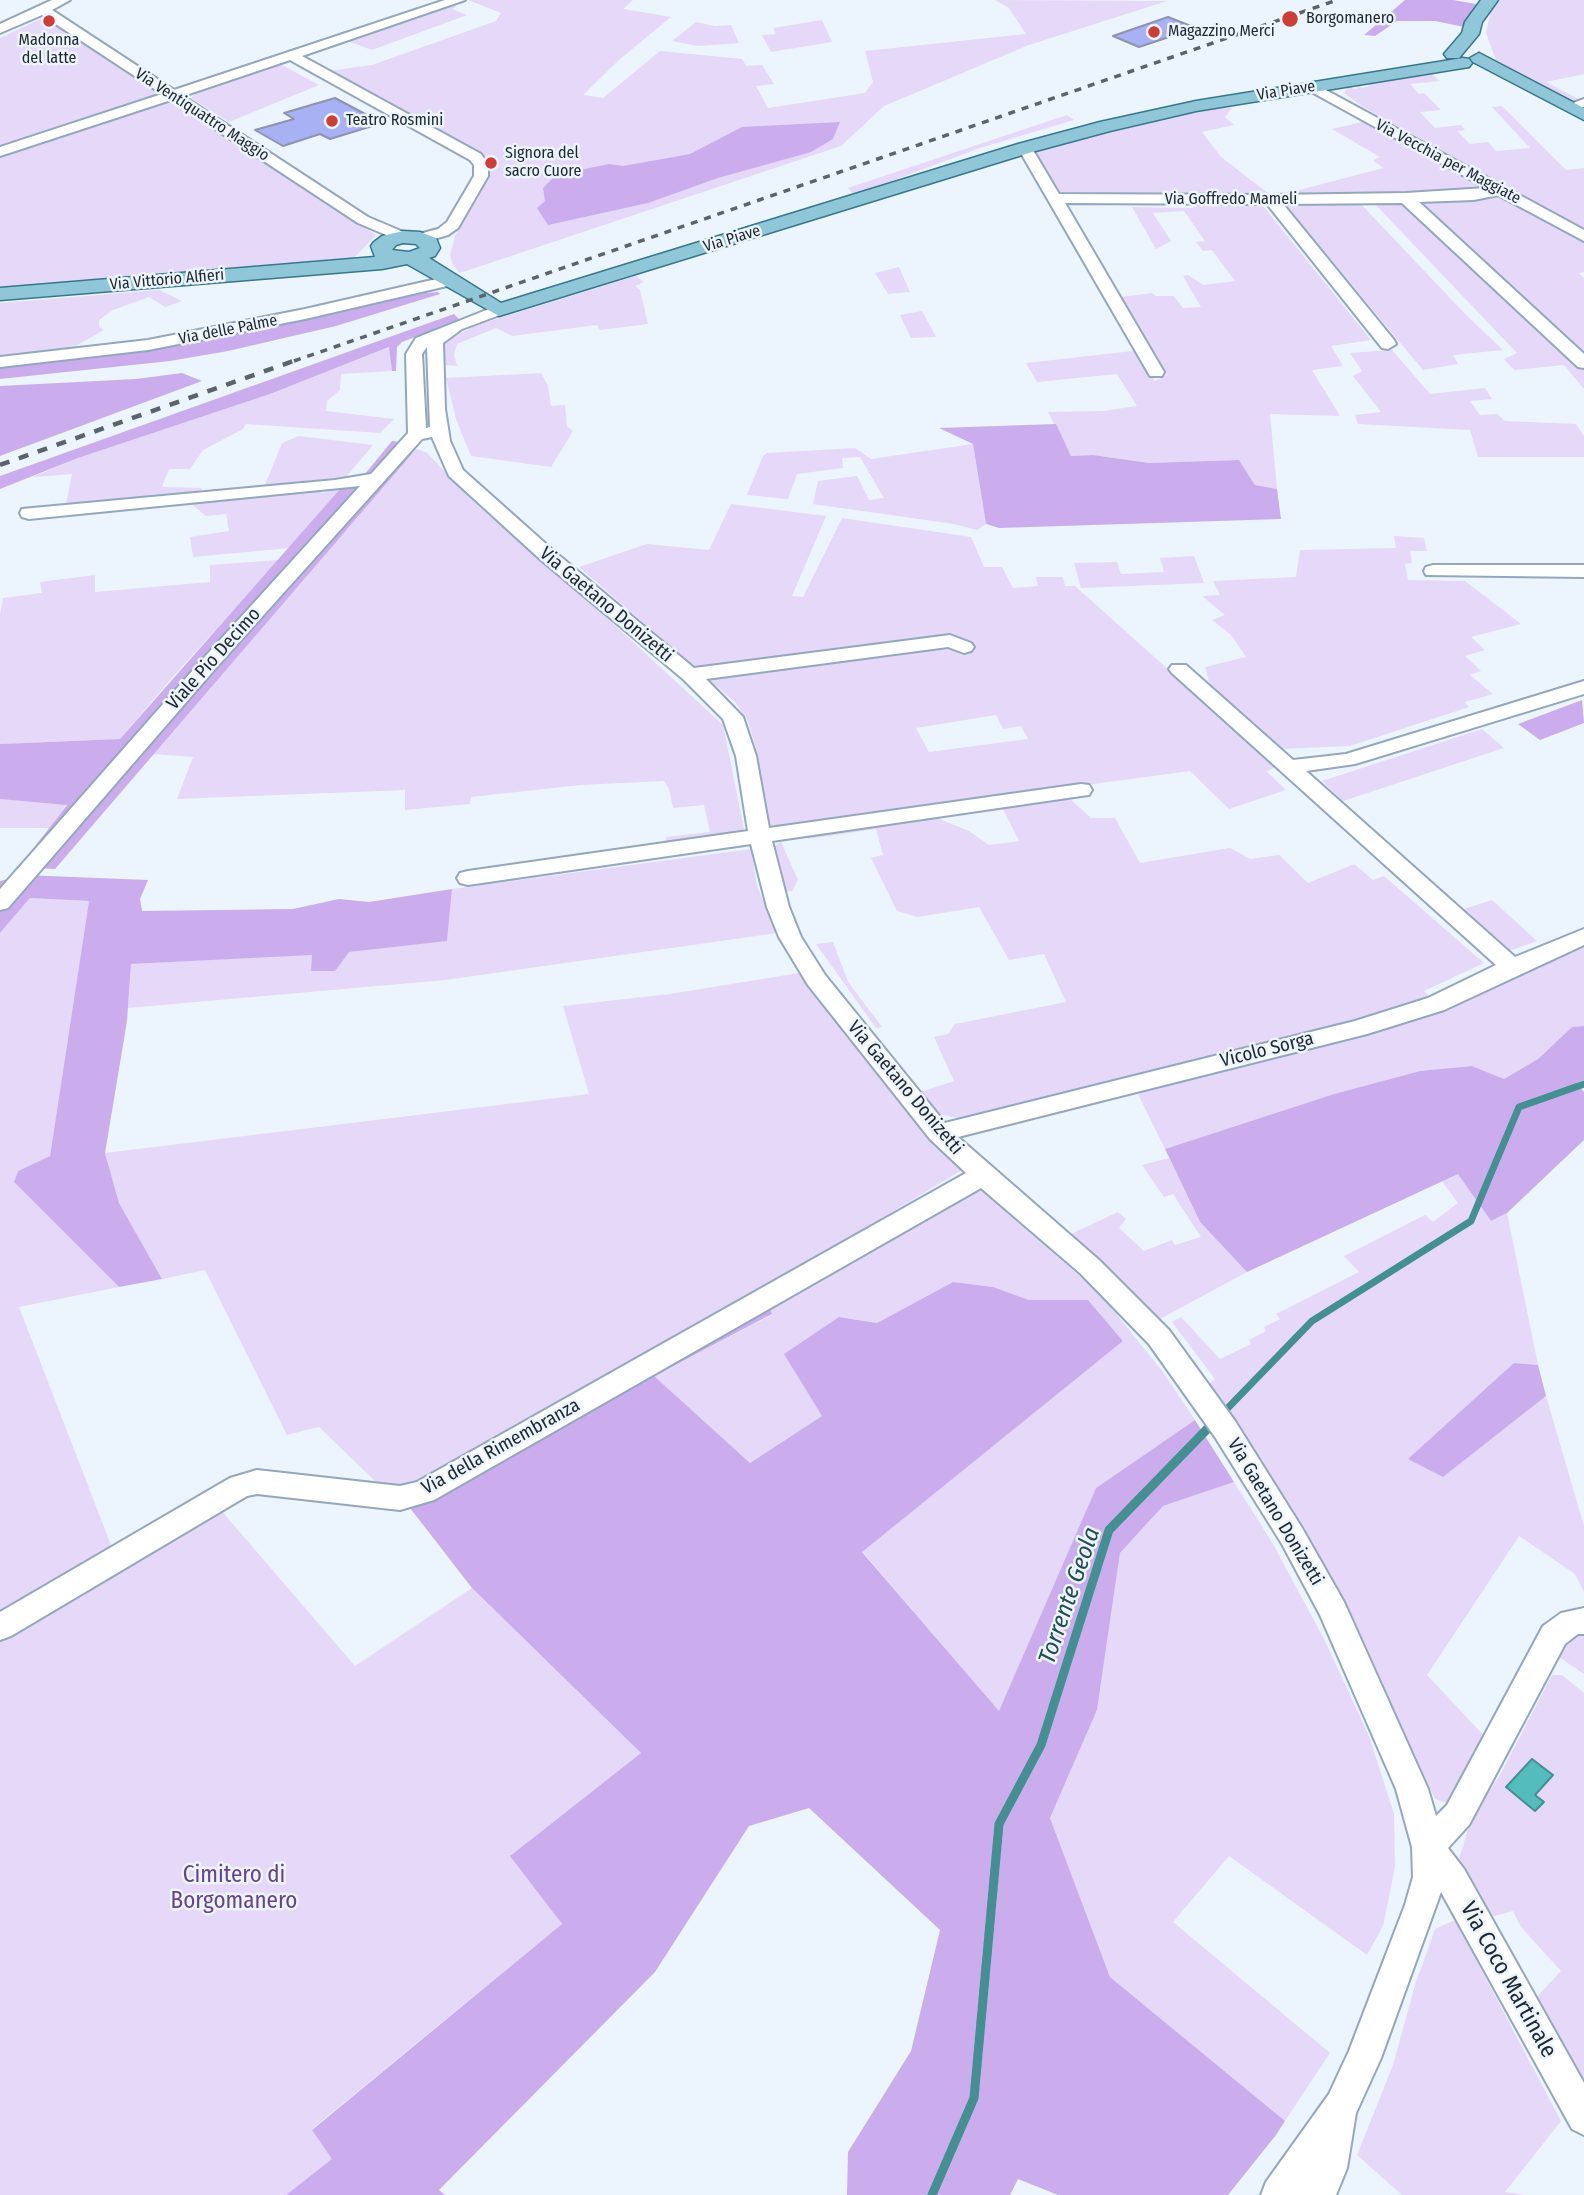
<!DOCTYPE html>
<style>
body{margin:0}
canvas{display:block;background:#ecf4fd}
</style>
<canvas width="1584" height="2195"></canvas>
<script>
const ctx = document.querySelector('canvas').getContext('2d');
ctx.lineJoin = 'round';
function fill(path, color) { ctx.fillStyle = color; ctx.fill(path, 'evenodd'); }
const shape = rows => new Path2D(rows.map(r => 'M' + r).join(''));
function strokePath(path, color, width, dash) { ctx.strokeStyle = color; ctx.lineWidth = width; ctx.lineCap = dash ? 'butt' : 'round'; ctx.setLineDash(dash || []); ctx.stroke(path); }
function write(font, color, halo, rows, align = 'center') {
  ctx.font = font + ' "Fira Sans Condensed",sans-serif'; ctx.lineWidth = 5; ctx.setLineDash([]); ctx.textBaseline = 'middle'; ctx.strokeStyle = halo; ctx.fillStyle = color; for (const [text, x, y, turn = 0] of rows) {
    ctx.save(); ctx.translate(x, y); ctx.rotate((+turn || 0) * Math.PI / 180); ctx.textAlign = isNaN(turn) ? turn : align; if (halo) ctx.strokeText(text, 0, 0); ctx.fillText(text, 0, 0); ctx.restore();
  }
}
fill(shape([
 [468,0,633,0,623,9,671,17,620,59,583,95,603,98,660,51,742,59,746,66,762,65,774,84,756,86,768,108,865,93,873,82,865,51,1026,34,1009,8,995,0,1167,1,1029,45,884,106,841,146,460,273,453,265,450,255,455,236,482,191,481,165,329,71,372,65,496,21,501,13],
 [1501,0,1584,0,1584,74,1546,82,1580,100,1570,102,1496,60,1486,33,1491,11],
 [453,5,456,7,452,9,467,15,372,50,347,41],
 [49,15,171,95,164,98,376,235,354,258,0,291,0,38],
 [822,20,832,42,771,52,762,35,776,34,773,28],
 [696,22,715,26,731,25,739,43,698,46,672,41],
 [280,64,319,85,229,122,191,98,195,94],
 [1430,73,1440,81,1410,84,1419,94,1424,93,1441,110,1420,112,1435,128,1461,125,1465,130,1457,131,1470,144,1488,142,1496,151,1530,148,1492,107,1502,106,1566,170,1584,168,1584,229,1363,107,1344,93,1349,86,1354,89,1359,88,1356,85,1363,88,1370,86,1367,83],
 [1232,108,1225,117,1234,125,1202,132,1221,157,1273,197,1383,168,1373,160,1380,157,1332,129,1362,122,1495,189,1270,199,1063,197,1036,152,1184,111],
 [1067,115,1074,120,980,148,854,195,848,188],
 [1502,195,1584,239,1584,272,1579,273,1584,278,1584,389,1564,365,1514,370,1504,359,1517,353,1372,201],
 [1358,201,1467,316,1503,350,1453,355,1458,364,1423,370,1284,204],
 [1202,205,1263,206,1371,340,1331,346,1343,366,1312,370,1340,416,1270,414,1277,489,1255,485,1239,460,1149,463,1093,455,1071,456,1048,412,1103,411,1137,406,1117,374,1037,382,1026,363,1133,351,1155,381,1167,375,1121,297,1152,293,1156,296,1174,296,1183,308,1201,307,1183,276,1188,275,1203,285,1235,281,1212,250,1203,251,1196,242,1205,241,1184,211,1153,213,1171,241,1156,249,1132,207,1191,208],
 [899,267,910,292,888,294,875,273],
 [636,276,644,282,635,286,640,290,648,324,600,330,597,325,512,336,496,328,457,344,454,355,457,366,443,365,443,343,474,326],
 [159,290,182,301,165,307,149,297,113,310,99,320,99,327,104,330,68,350,0,365,0,303],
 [922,311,936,337,911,338,900,315],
 [390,347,392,371,341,374,340,390,327,401,326,411,394,419,380,433,246,424,243,429,203,450,190,469,169,469,162,487,202,488,200,492,66,504,72,474,33,477,78,458,270,394],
 [1392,350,1430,394,1485,388,1492,399,1470,401,1480,415,1497,414,1505,421,1576,424,1584,436,1584,457,1478,457,1470,430,1358,424,1355,415,1381,412,1353,376,1362,371,1350,353],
 [541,373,548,386,551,406,565,405,567,426,573,431,551,467,471,456,456,419,446,378],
 [299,436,373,445,346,477,265,485,282,443],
 [973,444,986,524,977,530,954,524,813,504,818,481,857,476,869,500,884,498,860,457,842,458,843,468,797,474,788,499,747,495,763,456,767,453,855,448,871,459],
 [414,448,427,453,478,506,583,596,723,725,744,829,729,837,667,846,666,837,710,832,704,805,673,808,669,789,664,781,580,785,471,797,470,804,405,810,405,790,177,799,193,757,154,754,411,455],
 [341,488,290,548,193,557,190,537,229,531,226,514,206,516,189,502,317,489,322,493],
 [731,504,826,516,792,596,803,597,842,518,971,537,984,567,1002,567,1013,588,1038,586,1036,577,1063,577,1065,586,1075,586,1277,767,1266,771,1286,790,1229,809,1190,771,768,828,756,748,748,721,735,702,579,567,647,544,709,550],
 [996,715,1003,729,1021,726,1028,739,929,752,916,728],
 [1394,536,1424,538,1427,551,1410,551,1412,563,1405,564,1408,580,1465,581,1521,624,1471,637,1485,650,1465,656,1481,671,1470,675,1493,694,1465,702,1469,707,1350,746,1280,749,1210,685,1205,667,1246,657,1231,635,1212,620,1225,615,1202,596,1220,595,1213,581,1296,577,1300,550,1396,548],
 [1194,556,1204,583,1081,588,1074,563,1117,562,1121,574,1164,572,1160,558],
 [279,560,169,681,120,739,0,744,0,615,3,598,42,593,40,582,95,575,95,592,210,582,210,565],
 [1482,729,1504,748,1343,801,1322,781],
 [0,799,67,804,49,828,0,828],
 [1070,799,1091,818,1115,818,1140,863,1230,848,1250,859,1279,855,1308,883,1354,864,1373,880,1384,876,1484,963,1424,991,1429,996,1354,1021,962,1119,934,1113,918,1093,954,1081,934,1037,948,1034,955,1024,1066,1002,1044,954,1009,960,979,907,918,917,897,911,871,858,883,855,876,829,808,839,806,834,932,816,969,831,989,845,1019,841,1003,809],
 [781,842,798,880,792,891,785,892,774,846],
 [751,849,757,886,777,933,445,980,128,1008,131,964,349,952,447,940,452,889],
 [30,898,89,901,50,1156,18,1171,14,1182,119,1287,19,1307,116,1558,213,1501,355,1666,472,1588,641,1753,511,1855,562,1924,312,2129,333,2159,286,2195,0,2195,0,933],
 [1492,900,1537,941,1509,951,1464,909],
 [833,942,848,982,882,1027,876,1028,816,944],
 [1584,944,1584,1026,1572,1027,1538,1059,1504,1079,1472,1066,1420,1071,1334,1094,1165,1149,1138,1094,1367,1034,1448,1010],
 [799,973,873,1068,928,1135,962,1170,424,1492,400,1498,375,1481,319,1427,287,1435,205,1270,162,1279,119,1203,105,1153,589,1094,563,1006,670,994],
 [1169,1158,1200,1222,1247,1272,1158,1320,1069,1235,1118,1212,1126,1219,1119,1228,1144,1251,1172,1240,1175,1245,1201,1237,1173,1194,1164,1197,1142,1165],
 [1458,1173,1491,1221,1507,1213,1538,1365,1514,1363,1443,1477,1546,1396,1584,1526,1584,1592,1575,1574,1519,1536,1427,1675,1489,1741,1456,1806,1435,1799,1339,1592,1281,1492,1208,1385,1215,1379,1172,1322,1181,1317,1220,1359,1251,1344,1249,1340,1266,1331,1264,1327,1280,1319,1276,1314,1359,1272,1344,1256,1425,1215,1433,1222,1458,1203,1441,1180],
 [981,1190,1100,1294,1163,1372,1195,1420,1096,1488,999,1712,862,1551,1123,1341,1088,1300,1029,1300,993,1287,953,1282,877,1323,839,1317,822,1416,750,1463,653,1376,772,1315,768,1303,896,1233],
 [1234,1482,1273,1544,1324,1639,1369,1736,1394,1814,1395,1867,1383,1926,1367,1955,1229,1856,1173,1922,1330,2053,1285,2121,1110,1977,1050,1818,1097,1710,1120,1553,1163,1506],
 [1584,1631,1584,1674,1556,1655,1568,1636],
 [1552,1675,1562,1675,1584,1693,1584,2087,1536,1998,1561,1971,1521,1927,1513,1911,1488,1918,1457,1866,1471,1819,1500,1775],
 [1455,1920,1561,2121,1505,2192,1526,2195,1402,2195,1357,2155,1393,2065,1415,1985,1435,1929]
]), '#e6d8f8');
fill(shape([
 [1405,0,1453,0,1476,4,1464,27,1435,21,1397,21,1375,36,1364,35],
 [840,122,833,139,811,152,718,178,648,203,548,225,537,208,545,201,543,188,556,175,609,164,623,166,690,154,742,127],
 [438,292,440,294,336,326,228,351,170,361,0,379,0,365,146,349,215,338,413,294],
 [454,314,460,320,402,342,397,347,396,371,392,371,389,347,270,394,78,458,0,489,0,476],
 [182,373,202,381,0,456,0,386,136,379],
 [1056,424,1071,456,1093,455,1149,463,1239,460,1255,485,1277,489,1281,519,999,528,986,524,973,444,939,428],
 [392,441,408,443,414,448,411,455,55,869,19,867,67,805,0,799,0,744,120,739,341,488,356,485],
 [1582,700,1584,723,1540,740,1518,724],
 [24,875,148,880,140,899,142,911,293,909,339,899,369,902,452,889,447,941,349,952,335,971,311,971,312,955,131,964,127,1021,105,1153,119,1203,162,1279,119,1287,14,1182,18,1171,50,1156,89,901,30,898,0,933,0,881],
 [1584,1026,1584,1080,1576,1083,1584,1092,1584,1140,1507,1213,1491,1221,1458,1174,1247,1272,1200,1222,1165,1149,1334,1094,1420,1071,1472,1066,1504,1079,1538,1059,1572,1027],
 [953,1282,993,1287,1029,1300,1088,1300,1123,1341,862,1552,999,1711,1096,1488,1195,1420,1234,1482,1163,1506,1120,1553,1097,1710,1050,1818,1110,1977,1285,2121,1276,2135,1228,2195,1058,2195,1018,2179,1010,2195,847,2195,848,2152,911,2051,940,1930,809,1808,749,1826,655,1972,439,2190,445,2195,286,2195,332,2159,312,2130,562,1924,510,1856,641,1753,472,1588,410,1508,768,1303,772,1314,654,1376,750,1463,822,1416,784,1354,839,1317,877,1323],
 [1514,1363,1538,1365,1546,1396,1443,1477,1408,1459]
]), '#cbadee');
const water = shape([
 [1532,1759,1553,1775,1535,1795,1544,1802,1535,1811,1506,1787,1532,1759]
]);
fill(water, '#54bcbc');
strokePath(water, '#448f91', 2);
strokePath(shape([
 [1222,1414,1312,1321,1471,1221,1519,1107,1584,1084]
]), '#448f91', 7);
strokePath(shape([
 [932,2195,974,2098,999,1824,1041,1745,1109,1530,1213,1423]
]), '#448f91', 9);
const building = shape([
 [1168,17,1196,28,1139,47,1113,36,1168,17],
 [335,98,382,123,330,139,320,134,283,146,255,130,294,119,284,113,335,98]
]);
fill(building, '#a8b1f4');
strokePath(building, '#8f93ac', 2);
const minor = shape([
 [52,0,70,0,52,10,174,90,445,0,465,0,302,56,481,154,488,165,488,176,458,228,448,235,420,243,415,241,412,238,415,235,438,229,447,222,474,176,474,165,470,160,290,60,183,96,368,217,408,234,411,237,408,240,398,240,358,223,171,100,0,156,0,147,162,94,42,15,0,33,0,24,52,0],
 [1313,83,1584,230,1584,241,1498,195,1474,200,1419,202,1584,354,1584,368,1578,367,1402,203,1283,204,1394,340,1396,344,1388,349,1382,348,1267,204,1065,203,1164,372,1162,376,1150,376,1018,148,1025,144,1030,145,1059,194,1271,195,1406,193,1486,188,1308,90,1308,84,1313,83],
 [1584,99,1584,107,1569,111,1562,107,1584,99],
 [454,275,462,280,460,283,305,319,148,350,0,367,0,357,148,340,305,309,454,275],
 [499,305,505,307,507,310,505,313,462,329,443,343,445,409,450,441,463,470,555,552,694,668,950,635,971,643,974,647,971,651,964,653,948,647,706,679,743,717,756,756,769,828,1081,784,1089,785,1092,790,1089,795,1081,796,772,841,789,907,801,937,825,975,945,1123,1355,1021,1428,998,1496,965,1172,673,1169,669,1172,665,1186,665,1293,760,1346,754,1584,681,1584,694,1355,764,1306,771,1515,957,1584,929,1584,945,1444,1010,1367,1034,958,1137,1099,1260,1169,1330,1235,1421,1302,1528,1344,1602,1428,1789,1436,1816,1447,1805,1543,1626,1561,1613,1584,1608,1584,1634,1578,1634,1565,1644,1469,1825,1448,1848,1464,1869,1584,2083,1584,2135,1572,2129,1441,1892,1381,2058,1356,2113,1347,2168,1336,2195,1261,2195,1266,2182,1329,2094,1349,2051,1405,1905,1413,1877,1412,1847,1396,1789,1320,1615,1282,1544,1215,1437,1149,1344,1081,1274,981,1188,434,1500,400,1510,257,1494,247,1496,11,1636,0,1640,0,1612,230,1478,257,1470,400,1486,417,1482,966,1173,930,1139,808,985,779,937,767,907,751,844,468,885,460,883,457,878,460,873,468,871,748,831,736,756,723,719,683,679,541,560,449,476,432,437,422,439,215,669,8,908,0,910,0,889,201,661,360,486,29,519,22,517,20,513,22,509,335,480,371,474,408,433,406,354,416,338,499,305],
 [427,347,430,427,426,428,422,354,427,347],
 [1433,565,1584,565,1584,577,1426,575,1424,571,1426,567,1433,565]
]);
const major = shape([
 [1481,0,1498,0,1482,22,1479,34,1459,58,1447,58,1444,54,1462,33,1465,22,1481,0],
 [1479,53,1584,108,1584,120,1473,62,1470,58,1479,53],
 [1463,58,1469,59,1472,63,1469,67,1196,111,1110,131,1032,152,499,316,407,264,382,269,0,300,0,288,375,257,371,246,374,242,382,236,403,231,420,232,436,238,440,248,435,256,429,258,501,303,1018,144,1100,122,1196,101,1463,58],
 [403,243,416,244,420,248,409,252,392,250,396,245,403,243]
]);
strokePath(minor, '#94a7bc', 4);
strokePath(major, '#37778d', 3);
fill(minor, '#fff');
fill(major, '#8fc7d9');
strokePath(shape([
 [294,361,1337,0]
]), '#5b636b', 3.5, [7, 7]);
strokePath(shape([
 [0,465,299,359]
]), '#5b636b', 4.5, [10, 10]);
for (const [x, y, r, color] of [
 [1290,19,9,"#cc3e36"],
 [49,21,7,"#cc3e36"],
 [1154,32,7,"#cc3e36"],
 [332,121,7,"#cc3e36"],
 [491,163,7,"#cc3e36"]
]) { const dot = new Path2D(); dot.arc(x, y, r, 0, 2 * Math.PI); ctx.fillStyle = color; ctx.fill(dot); strokePath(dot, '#ecf4fd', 2.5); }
write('16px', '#1e262e', '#ecf4fd', [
 ["Borgomanero",1306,19],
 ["Magazzino Merci",1168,32],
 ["Madonna",49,41,"center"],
 ["del latte",49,59,"center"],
 ["Teatro Rosmini",346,121],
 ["Signora del",505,154],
 ["sacro Cuore",505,172]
], 'left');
write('16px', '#1e262e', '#ecf4fd', [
 ["Via Piave",1286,91,-9],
 ["Via Ventiquattro Maggio",202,115,33],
 ["Via Vecchia per Maggiate",1448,162,28],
 ["Via Goffredo Mameli",1231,200],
 ["Via Piave",732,239,-17],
 ["Via Vittorio Alfieri",167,280,-5],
 ["Via delle Palme",228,330,-11]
]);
write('19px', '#1e262e', '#ecf4fd', [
 ["Via Gaetano Donizetti",606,605,40],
 ["Viale Pio Decimo",214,659,-48],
 ["Vicolo Sorga",1267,1050,-14],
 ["Via Gaetano Donizetti",905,1088,50],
 ["Via della Rimembranza",501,1447,-29],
 ["Via Gaetano Donizetti",1275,1512,59]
]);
write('23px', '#69428f', '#ecf4fd', [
 ["Cimitero di",234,1876],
 ["Borgomanero",234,1902]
]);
write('23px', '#1e262e', '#ecf4fd', [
 ["Via Coco Martinale",1508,1980,61]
]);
write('italic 24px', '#204e4e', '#ecf4fd', [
 ["Torrente Geola",1070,1596,-71]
]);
</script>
